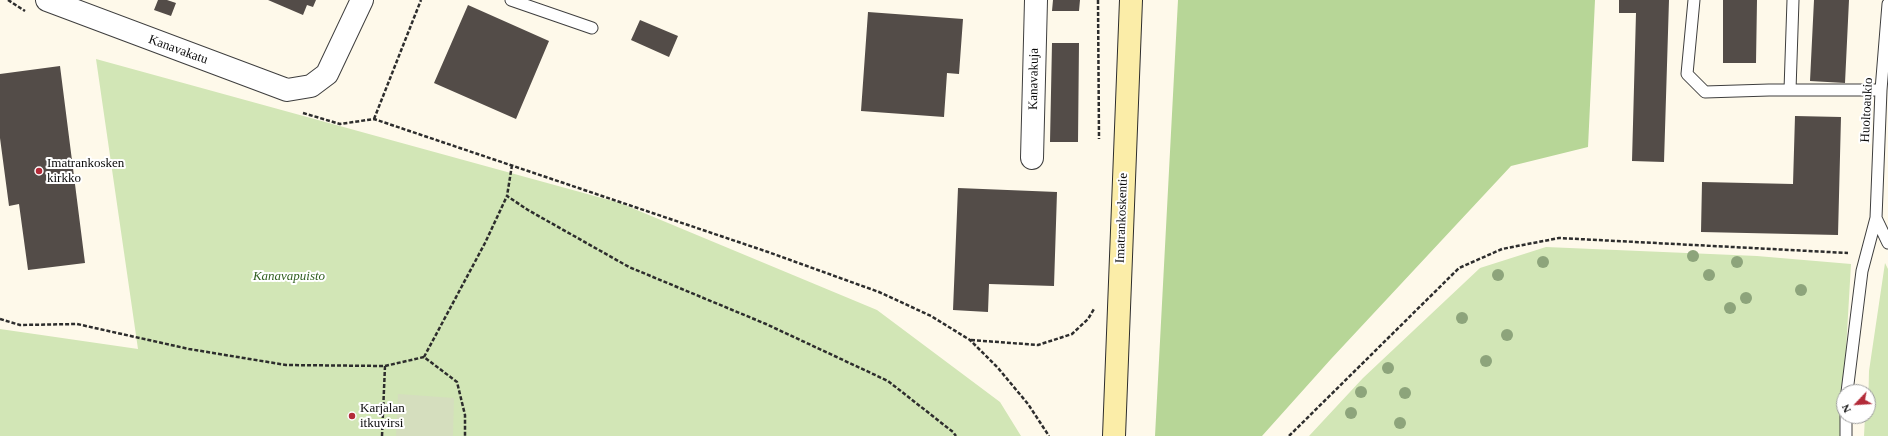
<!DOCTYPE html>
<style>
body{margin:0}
#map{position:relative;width:1888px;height:436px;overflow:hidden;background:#fef9ea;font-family:Georgia,serif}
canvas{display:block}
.north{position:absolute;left:1836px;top:384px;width:40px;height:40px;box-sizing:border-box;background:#fff;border:1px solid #9d9d9d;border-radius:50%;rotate:245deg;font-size:11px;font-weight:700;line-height:16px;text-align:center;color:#0b0b0b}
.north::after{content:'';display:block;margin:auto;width:14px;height:18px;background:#b32b39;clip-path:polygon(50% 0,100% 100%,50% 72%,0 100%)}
</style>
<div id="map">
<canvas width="1888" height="436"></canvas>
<div class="north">N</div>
</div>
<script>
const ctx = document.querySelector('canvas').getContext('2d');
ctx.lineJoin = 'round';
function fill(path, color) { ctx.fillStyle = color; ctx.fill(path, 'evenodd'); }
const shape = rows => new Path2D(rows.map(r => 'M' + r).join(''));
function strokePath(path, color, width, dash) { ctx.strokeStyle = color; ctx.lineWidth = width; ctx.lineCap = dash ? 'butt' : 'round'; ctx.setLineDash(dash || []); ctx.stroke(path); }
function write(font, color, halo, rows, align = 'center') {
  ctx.font = font + ' Georgia,serif'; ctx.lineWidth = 4; ctx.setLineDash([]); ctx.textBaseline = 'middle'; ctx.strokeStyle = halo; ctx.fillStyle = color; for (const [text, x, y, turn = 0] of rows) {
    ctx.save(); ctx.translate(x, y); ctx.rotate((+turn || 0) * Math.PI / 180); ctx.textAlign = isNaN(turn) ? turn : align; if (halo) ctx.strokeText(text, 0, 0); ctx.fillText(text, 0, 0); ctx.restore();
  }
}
fill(shape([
 [96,59,620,203,877,310,1000,402,1021,436,0,436,0,329,138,349],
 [1546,247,1757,256,1851,264,1841,436,1309,436,1363,378,1480,268],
 [1885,263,1888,269,1888,436,1864,436,1865,416,1868,416,1869,371]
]), '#d2e6b6');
fill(shape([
 [1178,0,1595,0,1588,147,1511,166,1331,359,1262,436,1155,436]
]), '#b7d697');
fill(shape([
 [398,394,454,398,453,436,396,436]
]), '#d5debe');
fill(shape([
 [158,0,167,0,176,3,171,16,154,10],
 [268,0,316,0,313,7,307,5,303,15],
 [1053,0,1080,0,1079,11,1052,11],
 [1619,0,1669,0,1664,162,1632,161,1636,13,1619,13],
 [1723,0,1757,0,1756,63,1723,63],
 [1814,0,1849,0,1845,83,1810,81],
 [468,5,549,41,516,119,434,83],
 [868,12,963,19,959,74,947,73,944,117,861,111],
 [640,20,678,36,669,57,631,40],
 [1052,43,1079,43,1078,142,1050,142],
 [60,66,85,263,28,270,19,204,9,206,0,138,0,74],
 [1795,116,1841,117,1838,235,1701,232,1702,182,1793,184],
 [958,188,1057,192,1054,286,989,284,988,312,953,310]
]), '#534c48');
const lane = shape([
 [511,0,592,28],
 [1694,0,1687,74,1705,92,1769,90,1881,90],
 [1790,90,1793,0],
 [1876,218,1888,243],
 [1847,392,1862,271,1876,218,1881,90,1888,4],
 [1846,416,1846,436]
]);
const street = shape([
 [47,0,287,90,311,86,327,74,362,0],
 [1032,158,1036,0]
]);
const secondary = shape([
 [1114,436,1131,0]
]);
strokePath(lane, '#3e3e3e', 13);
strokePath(street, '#3e3e3e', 24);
strokePath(secondary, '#2d2d2d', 24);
strokePath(shape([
 [8,0,25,11],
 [1098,0,1099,139],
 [303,113,340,124,374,119,768,252,879,292,931,316,970,340,998,368,1028,404,1049,436],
 [374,119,421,0],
 [512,165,507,196,528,210,629,267,766,324,888,381,953,432,956,436],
 [0,319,20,325,77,324,189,349,286,365,385,366,424,357,457,382,465,415,465,436],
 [971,340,1038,345,1072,334,1088,319,1094,309],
 [424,357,485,243,507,196],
 [382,436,385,366],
 [1289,436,1459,268,1502,249,1559,238,1848,253]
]), '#2d2d2d', 2.5, [4, 2]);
strokePath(lane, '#fff', 11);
strokePath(street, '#fff', 22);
strokePath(secondary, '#fbeda8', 22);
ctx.fillStyle = '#8da47b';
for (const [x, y] of [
 [1693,256],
 [1543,262],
 [1737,262],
 [1498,275],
 [1709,275],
 [1801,290],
 [1746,298],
 [1730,308],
 [1462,318],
 [1507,335],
 [1486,361],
 [1388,368],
 [1361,392],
 [1405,393],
 [1351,413],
 [1400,423]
]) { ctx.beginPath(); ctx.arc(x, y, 6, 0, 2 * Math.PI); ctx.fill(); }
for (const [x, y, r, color] of [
 [39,171,4,"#b32b39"],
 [352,416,4,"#b32b39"]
]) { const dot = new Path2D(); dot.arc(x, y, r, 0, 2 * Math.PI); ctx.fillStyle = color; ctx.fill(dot); strokePath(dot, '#fff', 1.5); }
write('13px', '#0b0b0b', '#fff', [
 ["Kanavakatu",178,50,20],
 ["Kanavakuja",1034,79,-89],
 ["Huoltoaukio",1867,110,-87],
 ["Imatrankoskentie",1122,218,-88]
]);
write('13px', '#0b0b0b', '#fff', [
 ["Imatrankosken",47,164],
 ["kirkko",47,179],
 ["Karjalan",360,409],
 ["itkuvirsi",360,424]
], 'left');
write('italic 13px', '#305f20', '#fff', [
 ["Kanavapuisto",289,277]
]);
</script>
